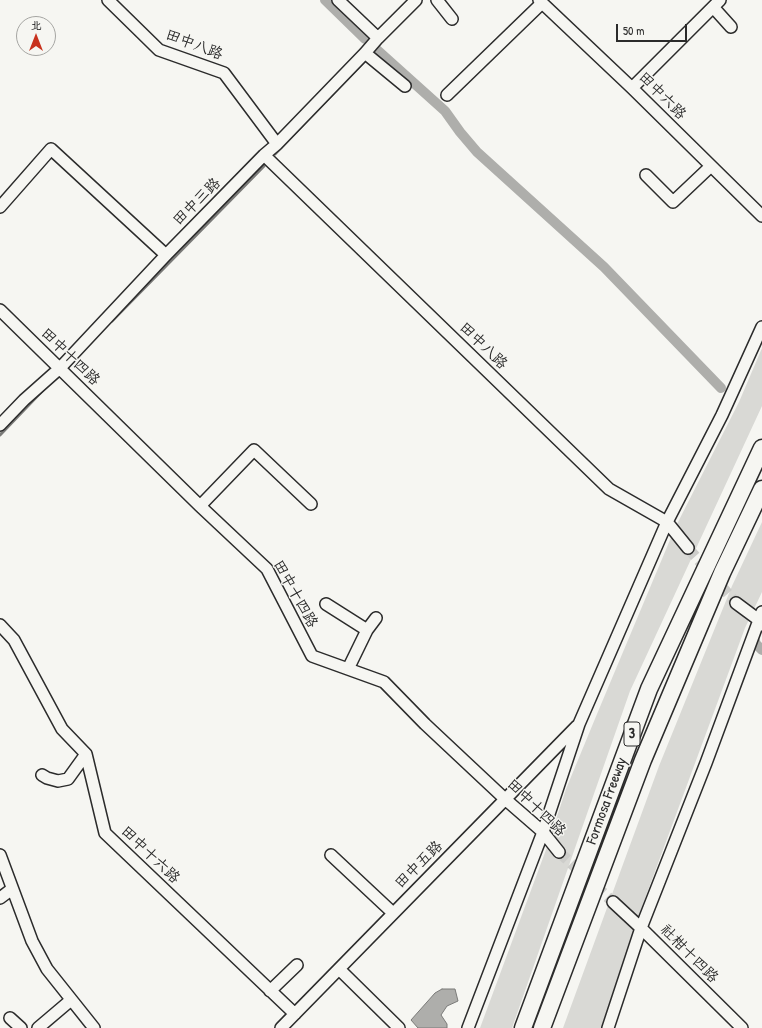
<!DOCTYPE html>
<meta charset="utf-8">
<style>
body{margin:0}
#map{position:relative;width:762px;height:1028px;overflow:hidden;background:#f6f6f2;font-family:"Patrick Hand","LXGW WenKai TC",sans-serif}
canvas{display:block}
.north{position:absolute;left:16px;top:16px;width:40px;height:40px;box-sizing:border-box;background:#f6f6f2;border:1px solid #a5a5a2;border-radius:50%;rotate:0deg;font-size:11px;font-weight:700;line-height:16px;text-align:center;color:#2b2b2b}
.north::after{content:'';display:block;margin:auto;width:14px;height:18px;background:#c8321e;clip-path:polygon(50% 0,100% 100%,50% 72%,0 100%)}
.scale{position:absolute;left:616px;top:24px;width:71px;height:18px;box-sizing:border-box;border:2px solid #2b2b2b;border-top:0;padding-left:5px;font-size:12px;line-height:14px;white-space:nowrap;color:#2b2b2b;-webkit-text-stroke:3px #f6f6f2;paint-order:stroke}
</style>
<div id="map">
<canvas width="762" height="1028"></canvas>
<div class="north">北</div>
<div class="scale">50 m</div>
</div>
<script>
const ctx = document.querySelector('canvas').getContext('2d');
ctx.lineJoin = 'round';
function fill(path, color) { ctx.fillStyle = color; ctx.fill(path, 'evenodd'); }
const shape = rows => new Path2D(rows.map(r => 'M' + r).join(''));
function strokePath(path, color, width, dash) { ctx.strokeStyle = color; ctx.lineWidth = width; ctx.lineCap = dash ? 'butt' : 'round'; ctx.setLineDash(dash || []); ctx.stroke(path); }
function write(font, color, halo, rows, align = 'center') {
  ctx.font = font + ' "Patrick Hand","LXGW WenKai TC",sans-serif'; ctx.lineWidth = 3; ctx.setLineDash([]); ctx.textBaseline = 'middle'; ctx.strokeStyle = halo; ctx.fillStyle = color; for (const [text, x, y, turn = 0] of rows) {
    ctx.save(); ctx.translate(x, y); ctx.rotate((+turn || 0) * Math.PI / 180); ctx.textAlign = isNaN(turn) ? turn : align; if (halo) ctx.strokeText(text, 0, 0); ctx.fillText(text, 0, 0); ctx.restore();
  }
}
fill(shape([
 [762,348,762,406,630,691,512,1028,480,1028,547,847,566,789,597,714,675,528,739,402],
 [762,522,762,592,745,628,640,912,601,1028,563,1028,659,766,732,586]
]), '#d9d9d5');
const water = shape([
 [442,989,455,989,458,1001,447,1006,441,1015,447,1024,447,1028,418,1028,411,1020,435,993,442,989]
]);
fill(water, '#aeaeab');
strokePath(water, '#7a7a78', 1);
strokePath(shape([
 [375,51,376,50],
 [275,154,364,62],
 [112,321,264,166],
 [0,435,47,386]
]), '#7a7a78', 3);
strokePath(shape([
 [325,0,365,39],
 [376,49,445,111,460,132,477,152,604,267,721,388],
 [755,641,756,644,762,650]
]), '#aeaeab', 10);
strokePath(shape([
 [688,548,736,603],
 [559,852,613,902]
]), '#cdcdca', 11, [11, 5.5]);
const minor = shape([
 [108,0,159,50,224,73,277,144],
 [338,0,378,38],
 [437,0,452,19],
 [539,0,632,88,762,216],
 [713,7,731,27],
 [365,53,405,86],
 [632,88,720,0],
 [447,95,542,3],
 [264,155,609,489,667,522,688,548],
 [646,175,673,202,711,166],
 [0,207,51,149,166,255],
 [0,310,200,506,267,569,312,656,384,682,425,724,505,799,543,832,559,852],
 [0,425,24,400,60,368,166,255,264,155,277,144,365,53,378,38,416,0],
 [200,506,254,450,311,504],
 [736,603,759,620,762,625],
 [326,604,367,630],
 [0,625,14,640,62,729,86,754,105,833,295,1014],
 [348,669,367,630,376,618],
 [42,775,47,778,58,781,68,779,86,754],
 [0,855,32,941,47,969,94,1028],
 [331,855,393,913],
 [0,898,12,889],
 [613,902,641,928,742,1028],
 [339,969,399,1028],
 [270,991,297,965],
 [10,1018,21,1028],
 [38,1028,71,1000],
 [281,1028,577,726],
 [468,1028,543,832,579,724,667,522,722,415,762,327],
 [608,1028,641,928,706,763,762,612]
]);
const highway = shape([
 [523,1028,649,689,762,448],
 [542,1028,643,760,722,573,762,489]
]);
strokePath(minor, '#2b2b2b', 14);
strokePath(highway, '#2b2b2b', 19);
strokePath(minor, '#f6f6f2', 11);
strokePath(highway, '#f6f6f2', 16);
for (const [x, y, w] of [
 [632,734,16]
]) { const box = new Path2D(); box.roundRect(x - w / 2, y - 12, w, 24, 3); ctx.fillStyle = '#f6f6f2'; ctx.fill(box); strokePath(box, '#2b2b2b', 1); }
write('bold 14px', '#2b2b2b', null, [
 ["3",632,734]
]);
write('15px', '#2b2b2b', '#f6f6f2', [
 ["田中八路",194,45,21],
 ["田中六路",662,96,45],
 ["田中三路",197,202,-45],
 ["田中八路",483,346,44],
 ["田中十四路",70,357,44],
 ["田中十四路",295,594,61],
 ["Formosa Freeway",607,801,-70],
 ["田中十四路",536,808,44],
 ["田中十六路",150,855,44],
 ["田中五路",419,865,-45],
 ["社柑十四路",689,954,45]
]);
</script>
